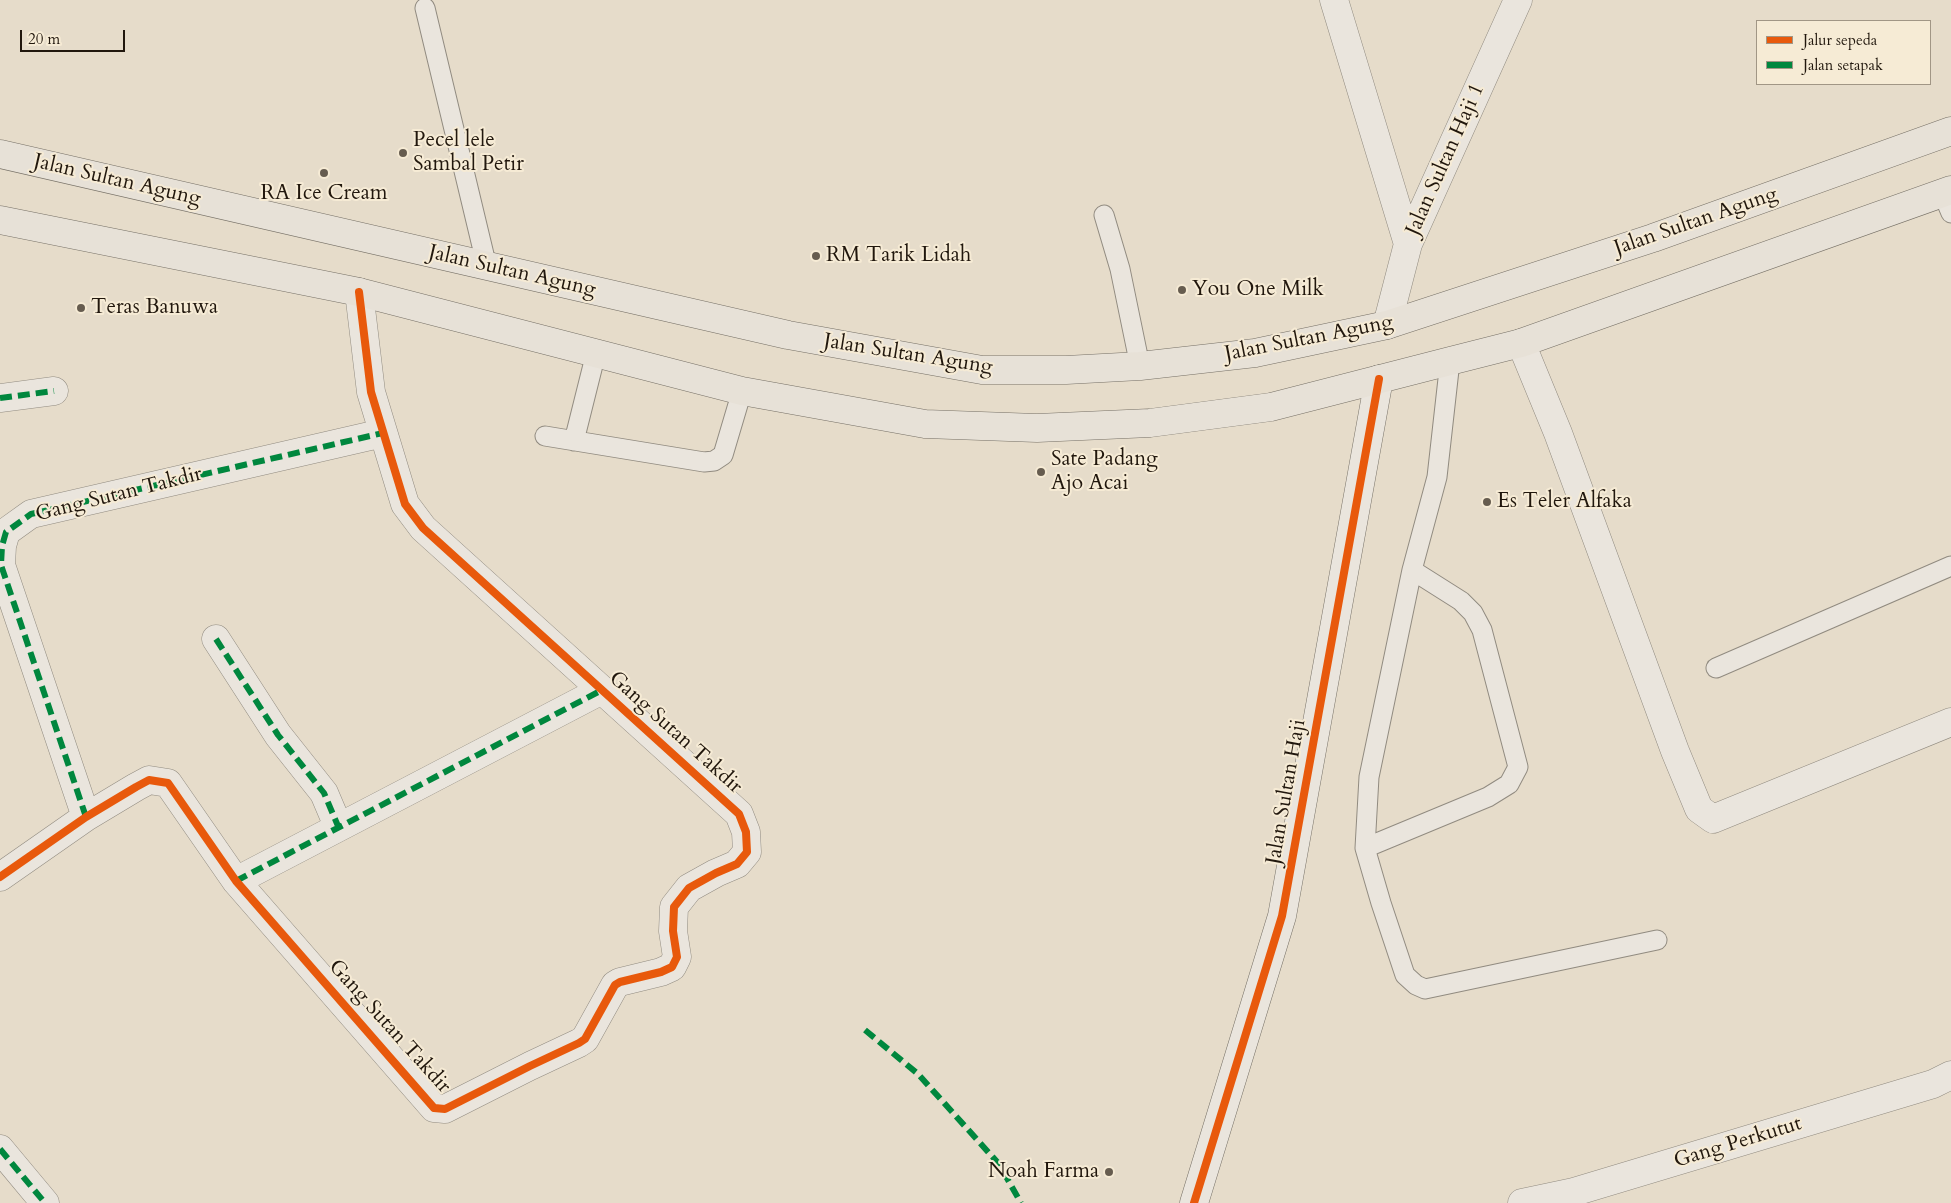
<!DOCTYPE html>
<style>
body{margin:0}
#map{position:relative;width:1951px;height:1203px;overflow:hidden;background:#e6dcca;font-family:Cardo,serif}
canvas{display:block}
.legend{position:absolute;left:1756px;top:20px;width:175px;height:65px;box-sizing:border-box;background:#f6ebd5;border:1px solid #a19685;margin:0;padding:6px 9px;list-style:none;font-size:15px;color:#21170d}
.legend li{display:flex;align-items:center;gap:10px;height:25px}
.legend b{width:25px;border:1px solid #a19685}
.scale{position:absolute;left:20px;top:30px;width:105px;height:22px;box-sizing:border-box;border:2px solid #21170d;border-top:0;padding-left:6px;font-size:15px;line-height:18px;white-space:nowrap;color:#21170d;-webkit-text-stroke:4px #f6ebd5;paint-order:stroke}
</style>
<div id="map">
<canvas width="1951" height="1203"></canvas>
<ul class="legend">
<li><b style="height:6px;background:#e8590c"></b>Jalur sepeda</li>
<li><b style="height:6px;background:#00873e"></b>Jalan setapak</li>
</ul>
<div class="scale">20 m</div>
</div>
<script>
const ctx = document.querySelector('canvas').getContext('2d');
ctx.lineJoin = 'round';
const shape = rows => new Path2D(rows.map(r => 'M' + r).join(''));
function strokePath(path, color, width, dash) { ctx.strokeStyle = color; ctx.lineWidth = width; ctx.lineCap = dash ? 'butt' : 'round'; ctx.setLineDash(dash || []); ctx.stroke(path); }
function write(font, color, halo, rows, align = 'center') {
  ctx.font = font + ' Cardo,serif'; ctx.lineWidth = 4; ctx.setLineDash([]); ctx.textBaseline = 'middle'; ctx.strokeStyle = halo; ctx.fillStyle = color; for (const [text, x, y, turn = 0] of rows) {
    ctx.save(); ctx.translate(x, y); ctx.rotate((+turn || 0) * Math.PI / 180); ctx.textAlign = isNaN(turn) ? turn : align; if (halo) ctx.strokeText(text, 0, 0); ctx.fillText(text, 0, 0); ctx.restore();
  }
}
const lane = shape([
 [425,8,487,267],
 [1943,194,1951,213],
 [1104,215,1120,269,1140,366],
 [1450,361,1437,477,1412,570,1369,777,1365,848,1381,903,1405,975,1416,985,1425,989,1657,940],
 [545,436,704,462,714,461,723,455,742,391],
 [574,441,596,353],
 [1716,668,1951,566],
 [1365,848,1488,797,1509,784,1518,767,1482,630,1473,613,1461,601,1412,570]
]);
const street = shape([
 [1334,0,1408,244],
 [1387,325,1408,244,1518,0],
 [1521,343,1558,433,1675,751,1699,809,1713,819,1951,722],
 [0,398,54,391],
 [216,639,278,735,324,793,338,826],
 [86,817,1,565,2,546,6,532,31,514,383,433],
 [0,877,86,817,136,787,149,780,168,783,236,881,434,1108,445,1109,530,1066,579,1043,585,1039,615,985,620,982,661,972,672,967,677,957,673,931,674,907,689,888,716,873,737,864,747,852,746,832,739,814,423,528,405,504,371,392,359,292],
 [236,881,602,690],
 [0,1149,45,1203],
 [1522,1203,1574,1192,1933,1084,1951,1075]
]);
const secondary = shape([
 [1194,1203,1282,916,1379,379]
]);
const primary = shape([
 [0,154,788,335,982,370,1066,370,1140,366,1255,353,1387,325,1653,238,1951,131],
 [0,220,359,292,742,391,925,424,1037,428,1150,423,1271,407,1450,361,1521,343,1951,190]
]);
strokePath(lane, '#918b80', 21);
strokePath(street, '#918b80', 29);
strokePath(secondary, '#767066', 29);
strokePath(primary, '#767066', 29);
strokePath(lane, '#eae5dd', 19);
strokePath(street, '#eae5dd', 28);
strokePath(secondary, '#eae5dd', 28);
strokePath(primary, '#e7e1d7', 28);
strokePath(shape([
 [0,398,54,391],
 [216,639,278,735,324,793,338,826],
 [86,817,1,565,2,546,6,532,31,514,383,433],
 [236,881,602,690],
 [865,1030,918,1074,999,1164,1021,1203],
 [0,1149,45,1203]
]), '#00873e', 6, [12, 6]);
strokePath(shape([
 [0,877,86,817,136,787,149,780,168,783,236,881,434,1108,445,1109,530,1066,579,1043,585,1039,615,985,620,982,661,972,672,967,677,957,673,931,674,907,689,888,716,873,737,864,747,852,746,832,739,814,423,528,405,504,371,392,359,292],
 [1194,1203,1282,916,1379,379]
]), '#e8590c', 8);
for (const [x, y, r, color] of [
 [403,153,5,"#665c4f"],
 [324,173,5,"#665c4f"],
 [816,256,5,"#665c4f"],
 [1182,290,5,"#665c4f"],
 [81,308,5,"#665c4f"],
 [1041,472,5,"#665c4f"],
 [1487,502,5,"#665c4f"],
 [1109,1172,5,"#665c4f"]
]) { const dot = new Path2D(); dot.arc(x, y, r, 0, 2 * Math.PI); ctx.fillStyle = color; ctx.fill(dot); strokePath(dot, '#f6ebd5', 2); }
write('21px', '#21170d', '#f6ebd5', [
 ["Pecel lele",413,141],
 ["Sambal Petir",413,165],
 ["RA Ice Cream",324,194,"center"],
 ["RM Tarik Lidah",826,256],
 ["You One Milk",1192,290],
 ["Teras Banuwa",91,308],
 ["Sate Padang",1051,460],
 ["Ajo Acai",1051,484],
 ["Es Teler Alfaka",1497,502],
 ["Noah Farma",1099,1172,"right"]
], 'left');
write('21px', '#21170d', '#f6ebd5', [
 ["Jalan Sultan Haji 1",1446,160,-66],
 ["Jalan Sultan Agung",117,181,13],
 ["Jalan Sultan Agung",1696,222,-19],
 ["Jalan Sultan Agung",512,272,13],
 ["Jalan Sultan Agung",1309,339,-11],
 ["Jalan Sultan Agung",908,355,9],
 ["Gang Sutan Takdir",119,495,-14],
 ["Gang Sutan Takdir",675,733,42],
 ["Jalan Sultan Haji",1287,792,-80],
 ["Gang Sutan Takdir",389,1027,48],
 ["Gang Perkutut",1738,1143,-17]
]);
</script>
